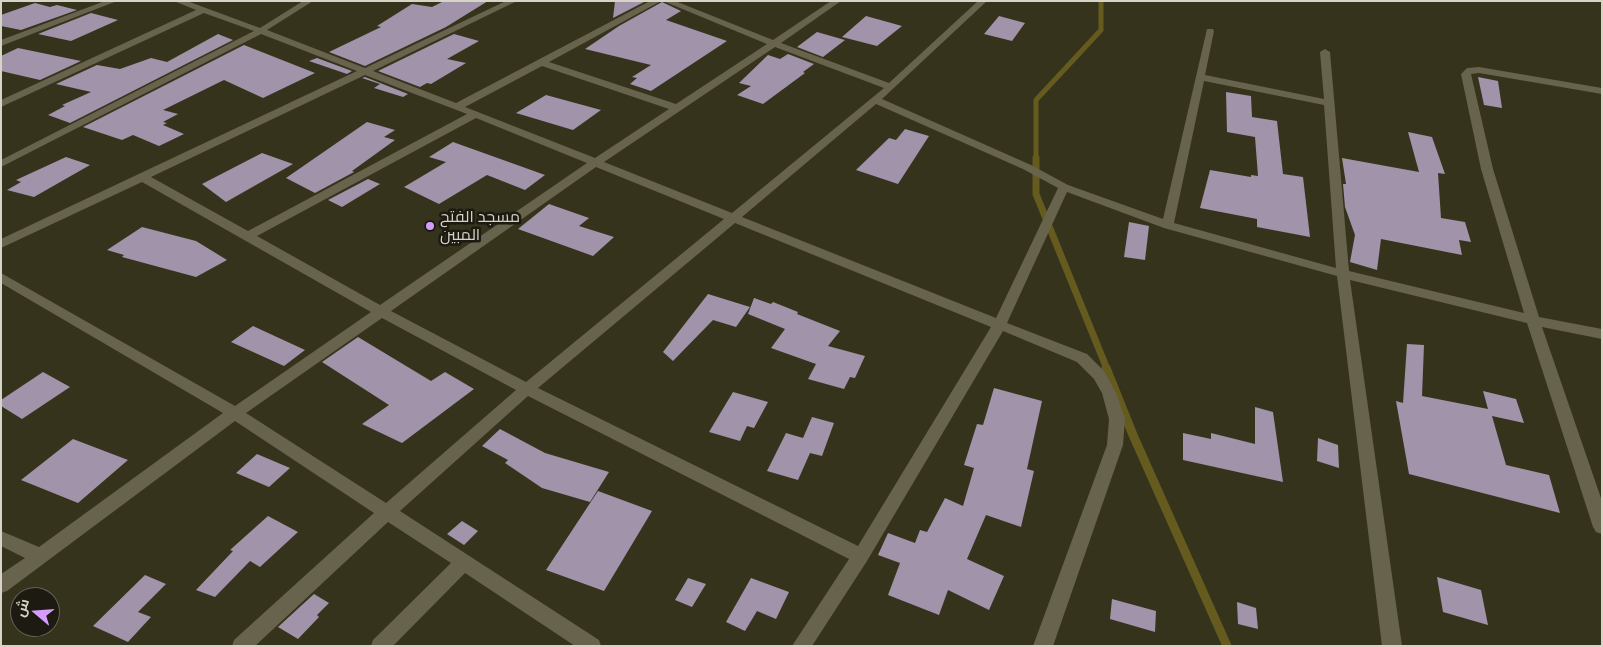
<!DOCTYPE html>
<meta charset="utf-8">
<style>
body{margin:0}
#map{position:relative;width:1603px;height:647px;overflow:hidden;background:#36331d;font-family:"Golos Text",Cairo,sans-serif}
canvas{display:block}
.frame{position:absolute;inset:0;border:2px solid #d6d4c7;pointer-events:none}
.north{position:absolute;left:10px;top:587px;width:50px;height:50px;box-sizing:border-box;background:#1c1a11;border:1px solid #66645a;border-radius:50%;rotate:288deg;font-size:14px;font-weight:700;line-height:20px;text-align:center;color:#d6d4c7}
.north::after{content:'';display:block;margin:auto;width:18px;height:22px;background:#d49cfb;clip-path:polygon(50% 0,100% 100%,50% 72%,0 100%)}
</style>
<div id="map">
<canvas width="1603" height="647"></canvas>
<div class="frame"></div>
<div class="north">ش</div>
</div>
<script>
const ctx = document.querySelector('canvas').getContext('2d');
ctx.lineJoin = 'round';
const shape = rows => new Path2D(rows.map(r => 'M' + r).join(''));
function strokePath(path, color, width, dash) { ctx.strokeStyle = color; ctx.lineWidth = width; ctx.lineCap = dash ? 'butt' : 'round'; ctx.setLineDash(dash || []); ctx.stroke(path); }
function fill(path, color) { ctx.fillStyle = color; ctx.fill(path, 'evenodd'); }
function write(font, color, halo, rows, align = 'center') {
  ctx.font = font + ' "Golos Text",Cairo,sans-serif'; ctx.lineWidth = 5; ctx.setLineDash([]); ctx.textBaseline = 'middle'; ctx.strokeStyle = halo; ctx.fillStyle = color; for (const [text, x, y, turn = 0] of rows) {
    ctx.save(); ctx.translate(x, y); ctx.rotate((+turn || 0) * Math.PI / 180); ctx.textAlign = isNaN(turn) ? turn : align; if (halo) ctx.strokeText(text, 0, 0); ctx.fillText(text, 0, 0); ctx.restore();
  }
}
strokePath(shape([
 [1036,159,1036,100,1101,30,1101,1]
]), '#655b1e', 5);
strokePath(shape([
 [1036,158,1036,194,1107,369]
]), '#655b1e', 7);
strokePath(shape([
 [1106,368,1133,435,1227,646]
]), '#655b1e', 9);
fill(shape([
 [444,1,488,1,446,27,365,66,329,52,381,27,377,26,412,4,432,7],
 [615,1,646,1,613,18],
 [662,2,681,11,666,20,727,41,651,91,630,84,637,78,632,77,651,65,585,49,619,26],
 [35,3,50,7,57,5,77,10,21,30,1,26,1,15],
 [91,13,118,20,71,41,38,34],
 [866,16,902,26,877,46,842,37],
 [999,16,1025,23,1012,41,984,34],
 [817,32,845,40,823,57,797,47],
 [218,34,233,40,70,123,48,115,65,106,62,105,91,92,56,84,97,65,120,69,151,58,167,62],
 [454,34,479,41,447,59,466,63,431,84,427,83,420,87,378,71],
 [244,45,315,73,263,98,224,80,163,110,178,114,163,122,167,123,163,125,184,134,159,146,133,135,122,140,83,127],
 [18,48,81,61,40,80,1,71,1,56],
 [788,54,814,64,803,72,805,73,763,104,737,95,751,86,739,83,768,55,780,59],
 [317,58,352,71,347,74,309,61],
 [365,77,408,94,403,97,374,88,380,84,362,78],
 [1478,77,1498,81,1502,108,1484,105],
 [1226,92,1251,96,1252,117,1277,121,1283,174,1303,177,1310,237,1257,227,1257,219,1200,208,1210,170,1251,177,1251,175,1258,176,1255,137,1227,132],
 [546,95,601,110,573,130,516,113],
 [367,122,395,130,384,137,395,140,352,171,354,172,315,193,286,178],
 [905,129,929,136,898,184,856,170,889,138,896,140],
 [1408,132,1432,137,1445,174,1438,173,1441,218,1465,222,1471,242,1459,240,1462,255,1381,239,1377,270,1350,262,1355,235,1345,207,1343,184,1346,184,1342,158,1419,172],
 [453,142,545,175,525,190,487,175,439,204,404,187,446,162,429,157],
 [262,153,293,164,226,202,202,184],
 [66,157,90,165,34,197,7,190,21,182,16,180],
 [368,179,380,184,342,207,328,200],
 [549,204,589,218,579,226,614,237,593,256,518,229],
 [1129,222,1149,226,1145,260,1124,257],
 [142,227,196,241,227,260,196,277,122,257,124,255,107,250],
 [708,294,750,307,736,327,713,320,673,361,663,352],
 [754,298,771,304,773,302,798,312,797,314,840,331,828,346,865,356,855,378,850,377,844,389,808,379,816,364,771,348,785,329,748,314],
 [253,326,305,350,284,366,231,342],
 [358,337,431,381,445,372,474,389,402,443,362,424,389,405,322,362],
 [1407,344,1424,345,1422,396,1488,409,1483,391,1516,399,1524,423,1492,416,1506,465,1549,475,1560,513,1409,474,1396,401,1403,403],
 [43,372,70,387,22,419,1,406,1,400],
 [994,388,1042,401,1027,469,1034,471,1021,527,986,515,967,559,1004,576,989,610,948,590,939,615,888,595,900,563,878,555,888,533,915,543,920,530,927,532,945,498,963,506,974,468,964,465,977,424,983,425],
 [733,392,768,402,754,428,747,426,740,441,709,432],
 [1255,407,1273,412,1283,482,1183,460,1183,433,1211,439,1211,433,1255,444],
 [812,417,834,423,822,456,810,453,798,480,767,471,786,433,803,438],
 [500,429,545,453,609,472,590,502,542,488,505,463,508,460,482,446],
 [1318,438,1338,445,1339,468,1317,461],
 [73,439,128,460,78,503,21,480],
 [257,454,290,468,269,487,236,473],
 [598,491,652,511,604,591,546,570],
 [268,516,298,532,260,567,250,561,215,597,196,590,233,551,230,550],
 [462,521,478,531,464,545,447,534],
 [145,575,166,584,138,612,151,617,128,642,93,626],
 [1437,577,1481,590,1488,625,1443,612],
 [688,578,706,584,692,607,675,600],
 [751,578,789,592,776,619,757,611,745,631,726,622],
 [314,594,329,603,317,615,319,617,298,639,278,627],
 [1112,599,1156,611,1155,632,1110,619],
 [1237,602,1256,608,1258,629,1238,624]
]), '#a093aa');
fill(shape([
 [105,1,117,1,1,46,1,40,105,1],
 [174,1,187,1,260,28,303,1,313,1,267,30,365,68,506,1,517,1,373,71,456,103,650,1,661,1,549,62,676,104,767,44,663,1,675,1,773,40,831,1,841,1,781,43,889,83,978,1,987,1,882,99,1031,165,1068,185,1163,219,1207,29,1213,29,1214,31,1205,75,1324,99,1320,52,1325,49,1330,52,1349,271,1524,313,1481,169,1461,74,1467,68,1479,67,1602,88,1602,94,1479,73,1471,74,1493,169,1539,317,1602,329,1602,339,1542,327,1602,501,1602,534,1596,532,1593,527,1527,323,1350,280,1402,646,1382,646,1337,276,1164,228,1067,192,1007,323,1087,354,1104,371,1116,393,1125,419,1123,445,1053,646,1033,646,1107,445,1109,419,1102,393,1094,379,1077,362,1003,331,867,561,812,646,792,646,849,559,528,396,400,511,599,640,601,646,575,646,465,573,393,646,371,646,373,640,451,563,388,522,255,646,232,646,234,640,374,513,235,421,7,591,1,593,1,574,25,558,1,546,1,531,39,547,223,413,1,283,1,273,235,406,371,312,142,182,1,248,1,239,357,71,261,34,1,167,1,160,254,31,204,13,1,107,1,100,196,10,174,1],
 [775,47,884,88,732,213,604,162,775,47],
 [542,66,669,109,595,158,465,107,542,66],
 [365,75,467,114,248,231,151,177,365,75],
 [1204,81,1324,105,1336,268,1174,223,1204,81],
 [876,104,1023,169,1058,188,996,318,742,217,876,104],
 [476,118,587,163,380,305,257,236,476,118],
 [596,167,724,219,526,382,391,311,596,167],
 [735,223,991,327,858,546,538,388,735,223],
 [382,318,516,390,386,503,246,413,382,318]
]), '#67634c');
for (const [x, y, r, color] of [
 [430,226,5,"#d49cfb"]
]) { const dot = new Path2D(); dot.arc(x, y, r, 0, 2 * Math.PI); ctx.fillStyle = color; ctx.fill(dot); strokePath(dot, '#1c1a11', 2); }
write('16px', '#d6d4c7', '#1c1a11', [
 ["مسجد الفتح",440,217],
 ["المبين",440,235]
], 'left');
</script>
